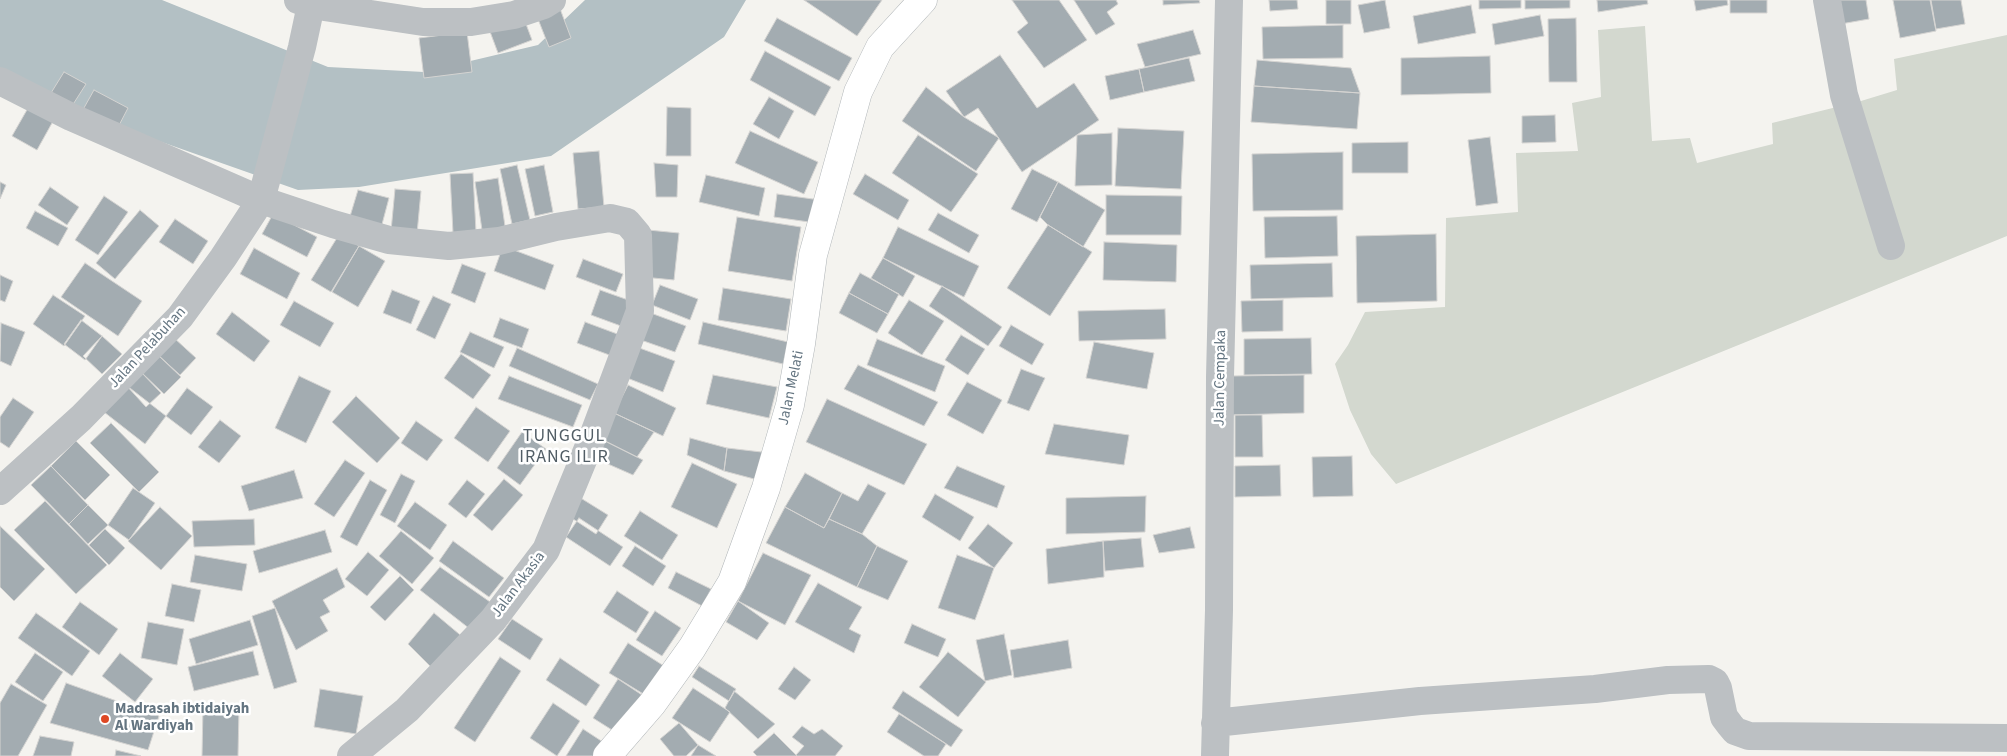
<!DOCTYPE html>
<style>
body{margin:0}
canvas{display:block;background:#f4f3ef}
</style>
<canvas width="2007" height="756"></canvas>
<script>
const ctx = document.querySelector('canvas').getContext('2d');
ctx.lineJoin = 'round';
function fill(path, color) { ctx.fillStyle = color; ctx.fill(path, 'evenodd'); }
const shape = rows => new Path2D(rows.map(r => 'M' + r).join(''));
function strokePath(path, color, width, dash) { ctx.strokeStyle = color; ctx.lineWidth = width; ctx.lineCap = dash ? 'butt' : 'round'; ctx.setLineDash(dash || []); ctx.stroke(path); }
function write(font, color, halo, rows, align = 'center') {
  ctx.font = font + ' "Source Sans 3",sans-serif'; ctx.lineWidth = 5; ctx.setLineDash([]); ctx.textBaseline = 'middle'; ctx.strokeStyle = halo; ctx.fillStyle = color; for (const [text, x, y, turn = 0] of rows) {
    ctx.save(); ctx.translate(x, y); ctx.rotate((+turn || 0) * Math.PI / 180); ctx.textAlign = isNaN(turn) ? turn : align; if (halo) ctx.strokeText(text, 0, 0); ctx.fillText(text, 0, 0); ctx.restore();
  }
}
fill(shape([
 [1645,26,1652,141,1690,138,1697,163,1773,144,1772,123,1861,101,1897,90,1894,59,2007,35,2007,236,1396,484,1371,454,1350,410,1335,364,1348,345,1365,312,1445,307,1446,218,1518,212,1516,153,1578,151,1572,103,1601,97,1598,30]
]), '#d3d8cf');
fill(shape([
 [0,0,162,0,328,67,424,72,538,45,585,0,746,0,724,37,551,156,359,187,298,190,119,127,0,71]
]), '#b3c0c4');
const building = shape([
 [804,0,882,0,857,36,804,0],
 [1012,0,1059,0,1087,40,1044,68,1017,32,1028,23,1012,0],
 [1074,0,1116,0,1118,4,1107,12,1115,24,1096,35,1074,0],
 [1163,0,1199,0,1200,3,1163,5,1163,0],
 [1269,0,1297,0,1298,9,1270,11,1269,0],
 [1326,0,1351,0,1351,24,1326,24,1326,0],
 [1385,0,1390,28,1364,33,1358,5,1385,0],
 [1479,0,1521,0,1521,8,1479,9,1479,0],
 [1525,0,1570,0,1570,8,1525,9,1525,0],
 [1597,0,1647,0,1648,4,1598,12,1597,0],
 [1694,0,1727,0,1728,5,1696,11,1694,0],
 [1730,0,1767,0,1767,13,1730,13,1730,0],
 [1831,0,1866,0,1869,19,1835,25,1831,0],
 [1893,0,1930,0,1936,31,1900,38,1893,0],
 [1931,0,1961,0,1965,24,1936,29,1931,0],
 [1471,5,1476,33,1418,44,1413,16,1471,5],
 [559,6,571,38,549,47,536,14,559,6],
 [1540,15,1544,36,1495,45,1492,24,1540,15],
 [523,16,532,40,498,53,489,29,523,16],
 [777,18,852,58,839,81,764,41,777,18],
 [1576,18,1577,82,1549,82,1548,19,1576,18],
 [1343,25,1343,58,1263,59,1262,27,1343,25],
 [1193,30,1201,54,1145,67,1137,44,1193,30],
 [467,32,472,72,424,78,419,38,467,32],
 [765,51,831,87,815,116,750,80,765,51],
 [1000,55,1037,108,1074,83,1099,120,1022,172,978,108,964,117,946,91,1000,55],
 [1490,56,1491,93,1401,95,1401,58,1490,56],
 [1189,58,1195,81,1144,92,1139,69,1189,58],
 [1257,60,1351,68,1360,93,1254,86,1257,60],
 [1139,69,1144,92,1110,100,1105,76,1139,69],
 [64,72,86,84,72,106,51,93,64,72],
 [1254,86,1360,93,1357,129,1251,122,1254,86],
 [926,87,964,117,999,138,976,171,902,121,926,87],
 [94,90,128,108,115,133,80,115,94,90],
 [769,97,794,111,779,139,753,124,769,97],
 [32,101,57,114,37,150,12,136,32,101],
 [667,107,691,108,691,156,666,156,667,107],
 [1555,115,1556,142,1522,143,1522,116,1555,115],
 [1118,128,1184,131,1181,189,1115,186,1118,128],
 [750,131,818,162,804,194,735,163,750,131],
 [1112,133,1112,185,1075,186,1077,135,1112,133],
 [918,135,978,174,951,212,892,173,918,135],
 [1490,137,1498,203,1476,206,1468,140,1490,137],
 [1408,142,1408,173,1352,173,1352,143,1408,142],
 [599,151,604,207,578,209,573,153,599,151],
 [1343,152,1343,210,1253,211,1252,154,1343,152],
 [654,163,678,165,677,197,656,197,654,163],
 [517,165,530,220,512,224,500,169,517,165],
 [544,165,553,212,535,216,525,169,544,165],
 [1032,169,1058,182,1037,222,1011,209,1032,169],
 [473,173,476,232,453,233,450,174,473,173],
 [865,174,909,200,898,220,853,194,865,174],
 [706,175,765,188,759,216,699,202,706,175],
 [498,178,506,233,483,237,475,182,498,178],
 [0,182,6,185,0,199,0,182],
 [1058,182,1105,210,1083,247,1048,225,1040,217,1058,182],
 [50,187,79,207,67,225,38,205,50,187],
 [395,189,421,191,417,234,391,231,395,189],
 [358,190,389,198,380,232,348,223,358,190],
 [777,194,820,200,816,223,774,217,777,194],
 [1106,195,1182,196,1181,235,1106,235,1106,195],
 [104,196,128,212,98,255,75,240,104,196],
 [140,210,159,226,115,279,96,263,140,210],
 [35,211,68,228,58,246,26,228,35,211],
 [938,213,979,235,969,253,928,230,938,213],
 [273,214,317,237,307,257,262,234,273,214],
 [1337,216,1338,256,1265,258,1264,217,1337,216],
 [737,217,801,227,792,281,728,271,737,217],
 [175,219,208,241,193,264,159,242,175,219],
 [1048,225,1092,252,1050,316,1007,288,1048,225],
 [898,227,979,266,964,297,883,258,898,227],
 [648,230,679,233,674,280,643,277,648,230],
 [340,233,359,246,331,292,311,280,340,233],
 [1436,234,1437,301,1357,303,1356,236,1436,234],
 [1104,242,1177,245,1176,282,1103,280,1104,242],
 [359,246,385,261,358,307,332,292,359,246],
 [503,246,554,265,545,290,494,271,503,246],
 [254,248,300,273,287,299,240,274,254,248],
 [883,258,915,276,903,297,871,278,883,258],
 [583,259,623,274,616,292,576,277,583,259],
 [85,263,142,301,118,336,61,297,85,263],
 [1332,263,1333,297,1251,299,1250,265,1332,263],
 [462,264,486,273,475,303,451,293,462,264],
 [860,273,899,294,888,314,849,293,860,273],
 [0,275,13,281,5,302,0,300,0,275],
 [660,285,698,299,690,320,652,305,660,285],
 [942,286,1002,327,988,346,929,306,942,286],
 [723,288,791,299,786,331,718,320,723,288],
 [392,290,420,301,411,324,383,313,392,290],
 [600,290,631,301,621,326,591,315,600,290],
 [849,293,888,314,877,333,839,313,849,293],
 [53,295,85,316,64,346,33,324,53,295],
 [433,296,451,304,435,339,416,330,433,296],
 [909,300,944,321,922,355,888,333,909,300],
 [1283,300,1283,331,1242,332,1241,301,1283,300],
 [294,301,334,323,320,347,280,325,294,301],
 [1165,309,1166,339,1079,341,1078,311,1165,309],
 [232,312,270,341,254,362,216,334,232,312],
 [648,312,686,326,675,352,638,339,648,312],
 [500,318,529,329,522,348,493,337,500,318],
 [81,320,102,336,85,360,64,344,81,320],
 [585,322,620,335,612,356,577,343,585,322],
 [703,322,788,342,783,364,698,344,703,322],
 [1,323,25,332,11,366,0,361,1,323],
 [1011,325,1044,344,1032,365,999,346,1011,325],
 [470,332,504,347,494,368,460,352,470,332],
 [961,335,985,349,968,375,945,360,961,335],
 [102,336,122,354,102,374,83,356,102,336],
 [173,337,196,358,180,375,157,354,173,337],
 [1311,338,1312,374,1244,375,1244,339,1311,338],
 [877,339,945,366,935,392,867,365,877,339],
 [1094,342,1154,353,1147,389,1086,378,1094,342],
 [634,346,675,361,663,392,622,376,634,346],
 [517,348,598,384,590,400,509,366,517,348],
 [157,354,181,377,164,394,140,371,157,354],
 [461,354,491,375,473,399,444,378,461,354],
 [858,365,938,402,924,426,844,389,858,365],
 [1021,369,1045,378,1029,411,1007,403,1021,369],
 [140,371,161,393,146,407,126,385,140,371],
 [713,375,777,387,769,418,706,404,713,375],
 [1304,375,1304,413,1232,415,1231,376,1304,375],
 [299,376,331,391,306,443,275,428,299,376],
 [509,376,582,405,573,427,498,399,509,376],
 [967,382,1002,400,983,434,947,415,967,382],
 [126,385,166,416,145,444,104,412,126,385],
 [628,385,676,408,663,436,614,413,628,385],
 [187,388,213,407,191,435,166,416,187,388],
 [356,396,400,438,377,463,332,422,356,396],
 [13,398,34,412,9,448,0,442,0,417,13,398],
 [827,399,927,444,904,485,806,442,827,399],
 [476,407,510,431,488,462,454,438,476,407],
 [614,413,654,432,637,457,601,439,614,413],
 [1235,415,1262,415,1263,457,1235,457,1235,415],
 [220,420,241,436,219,463,198,447,220,420],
 [416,421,443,440,427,461,401,443,416,421],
 [111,423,159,472,139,492,90,443,111,423],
 [1054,424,1129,435,1124,465,1045,454,1054,424],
 [522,432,546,449,520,485,497,468,522,432],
 [690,438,727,448,724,471,687,455,690,438],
 [601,439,643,460,633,475,592,457,601,439],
 [76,441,110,475,85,500,51,466,76,441],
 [727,448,770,453,758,480,724,471,727,448],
 [1352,456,1353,496,1313,497,1312,457,1352,456],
 [345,460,365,473,334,517,314,504,345,460],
 [692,463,737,484,717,528,671,507,692,463],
 [1280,465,1281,496,1235,497,1235,466,1280,465],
 [51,466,88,505,69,524,31,485,51,466],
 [957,466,1005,486,997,508,944,488,957,466],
 [294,470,303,498,249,511,241,486,294,470],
 [805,473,842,493,824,528,785,507,805,473],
 [401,474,415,481,395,523,380,515,401,474],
 [504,479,523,495,492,531,473,515,504,479],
 [370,480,387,490,357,546,340,537,370,480],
 [467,480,485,494,466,518,448,504,467,480],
 [868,484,886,493,862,534,829,519,842,493,858,501,868,484],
 [133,488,155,503,129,540,108,525,133,488],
 [935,494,974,517,960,541,922,517,935,494],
 [1146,496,1145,532,1066,534,1066,498,1146,496],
 [579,497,608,515,596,534,567,515,579,497],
 [45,501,107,565,76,594,14,530,45,501],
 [415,502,447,525,430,550,397,526,415,502],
 [88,505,108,525,88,544,69,524,88,505],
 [160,507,192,536,161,570,128,541,160,507],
 [785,507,824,528,829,519,862,534,877,546,857,587,766,543,785,507],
 [640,511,678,535,662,560,624,536,640,511],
 [579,518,623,547,610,566,566,537,579,518],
 [254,519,255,545,194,547,192,521,254,519],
 [988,524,1013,543,994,568,968,548,988,524],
 [0,526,45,569,14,601,0,587,0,526],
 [1190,527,1195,548,1159,553,1153,535,1190,527],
 [105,529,125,548,109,565,89,545,105,529],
 [325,530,332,552,259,573,253,551,325,530],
 [401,531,434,558,412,584,379,556,401,531],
 [1141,538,1144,567,1105,571,1103,541,1141,538],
 [453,541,504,578,489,597,439,561,453,541],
 [1103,541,1104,577,1048,584,1046,549,1103,541],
 [635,546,666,566,653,586,622,566,635,546],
 [877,546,908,561,888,600,857,587,877,546],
 [368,552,389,570,367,596,345,579,368,552],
 [763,553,811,575,785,625,738,601,763,553],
 [195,555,247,564,242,591,190,582,195,555],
 [957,555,994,568,975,620,938,608,957,555],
 [440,567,493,604,470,629,420,590,440,567],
 [337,568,345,587,323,600,330,612,320,617,328,631,296,650,272,601,337,568],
 [676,572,711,589,702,606,668,588,676,572],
 [400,576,414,590,385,621,370,607,400,576],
 [818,583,862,607,849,629,861,635,854,653,795,622,818,583],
 [172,584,201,590,194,622,165,616,172,584],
 [617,591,649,612,636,633,603,612,617,591],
 [738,601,769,623,757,640,726,622,738,601],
 [80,602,118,629,99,655,62,627,80,602],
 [275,608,297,682,274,689,252,616,275,608],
 [655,611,681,628,662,656,636,640,655,611],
 [36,613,90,651,72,676,18,638,36,613],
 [434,613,465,639,435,671,408,644,434,613],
 [512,619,543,639,530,660,498,639,512,619],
 [250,620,258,645,196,664,189,639,250,620],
 [148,622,184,629,177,665,141,658,148,622],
 [912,624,946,639,938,657,904,643,912,624],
 [1004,634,1012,675,985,681,976,640,1004,634],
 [1068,640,1072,668,1014,678,1010,650,1068,640],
 [628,643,664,666,645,695,609,673,628,643],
 [253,651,259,675,194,691,188,667,253,651],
 [948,652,986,682,958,717,919,687,948,652],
 [35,653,63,672,43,701,15,682,35,653],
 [120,653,153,679,135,702,102,676,120,653],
 [500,657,521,671,475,742,454,728,500,657],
 [560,658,600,685,586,706,546,680,560,658],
 [699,666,736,689,729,701,692,677,699,666],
 [794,667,811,680,795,700,778,689,794,667],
 [618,679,645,697,620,735,593,718,618,679],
 [66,683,159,716,148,750,50,723,66,683],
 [11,684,47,705,18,756,0,756,0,703,11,684],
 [693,688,730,712,710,742,672,718,693,688],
 [320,689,363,696,356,734,314,727,320,689],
 [734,691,775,724,758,739,725,708,734,691],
 [903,691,963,730,951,747,892,708,903,691],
 [553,703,580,721,557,756,530,738,553,703],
 [203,706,239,709,238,756,202,756,203,706],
 [899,714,946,744,938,756,924,756,887,732,899,714],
 [679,723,698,745,686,756,674,756,660,739,679,723],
 [802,726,814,734,822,729,843,746,835,756,797,756,796,755,804,746,792,737,802,726],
 [583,729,606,744,598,756,566,756,583,729],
 [774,733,797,756,757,756,753,752,774,733],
 [40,736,74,742,71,756,33,756,40,736],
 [698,745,716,756,691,756,698,745],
 [116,750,141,756,115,756,116,750]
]);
fill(building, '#a3acb1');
strokePath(building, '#d5d4d2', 1);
const major = shape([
 [607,756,652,704,692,648,732,582,766,488,790,405,801,344,813,255,858,92,880,47,923,0]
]);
strokePath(major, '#afb4b7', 29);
strokePath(shape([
 [298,0,311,5,423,22,471,22,514,15,544,5,552,0],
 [1827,0,1844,95,1891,246],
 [0,81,71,117,261,200,333,224,389,240,449,246,499,241,556,227,610,218,627,222,638,235,640,311,595,431,546,550,493,620,407,710,351,756],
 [0,491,81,418,180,317,223,258,261,200,302,47,311,5],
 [1215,723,1420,701,1595,689,1668,680,1709,679,1715,682,1718,688,1724,717,1730,725,1735,731,1749,736,2007,738],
 [1215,756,1219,610,1220,377,1229,0]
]), '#bcc0c3', 28);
strokePath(major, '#fff', 28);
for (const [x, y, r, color] of [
 [105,719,5,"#de4824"]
]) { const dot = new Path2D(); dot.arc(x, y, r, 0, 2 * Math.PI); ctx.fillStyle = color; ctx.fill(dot); strokePath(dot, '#fff', 2); }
write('15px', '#637480', '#fff', [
 ["Jalan Pelabuhan",148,348,-47],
 ["Jalan Cempaka",1221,378,-89],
 ["Jalan Melati",792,388,-78],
 ["Jalan Akasia",519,585,-53]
]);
write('bold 15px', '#637480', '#fff', [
 ["Madrasah ibtidaiyah",115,710],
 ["Al Wardiyah",115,727]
], 'left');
ctx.letterSpacing = '1px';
write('18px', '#515d65', '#fff', [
 ["TUNGGUL",564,437],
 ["IRANG ILIR",564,458]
]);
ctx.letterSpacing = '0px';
</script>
